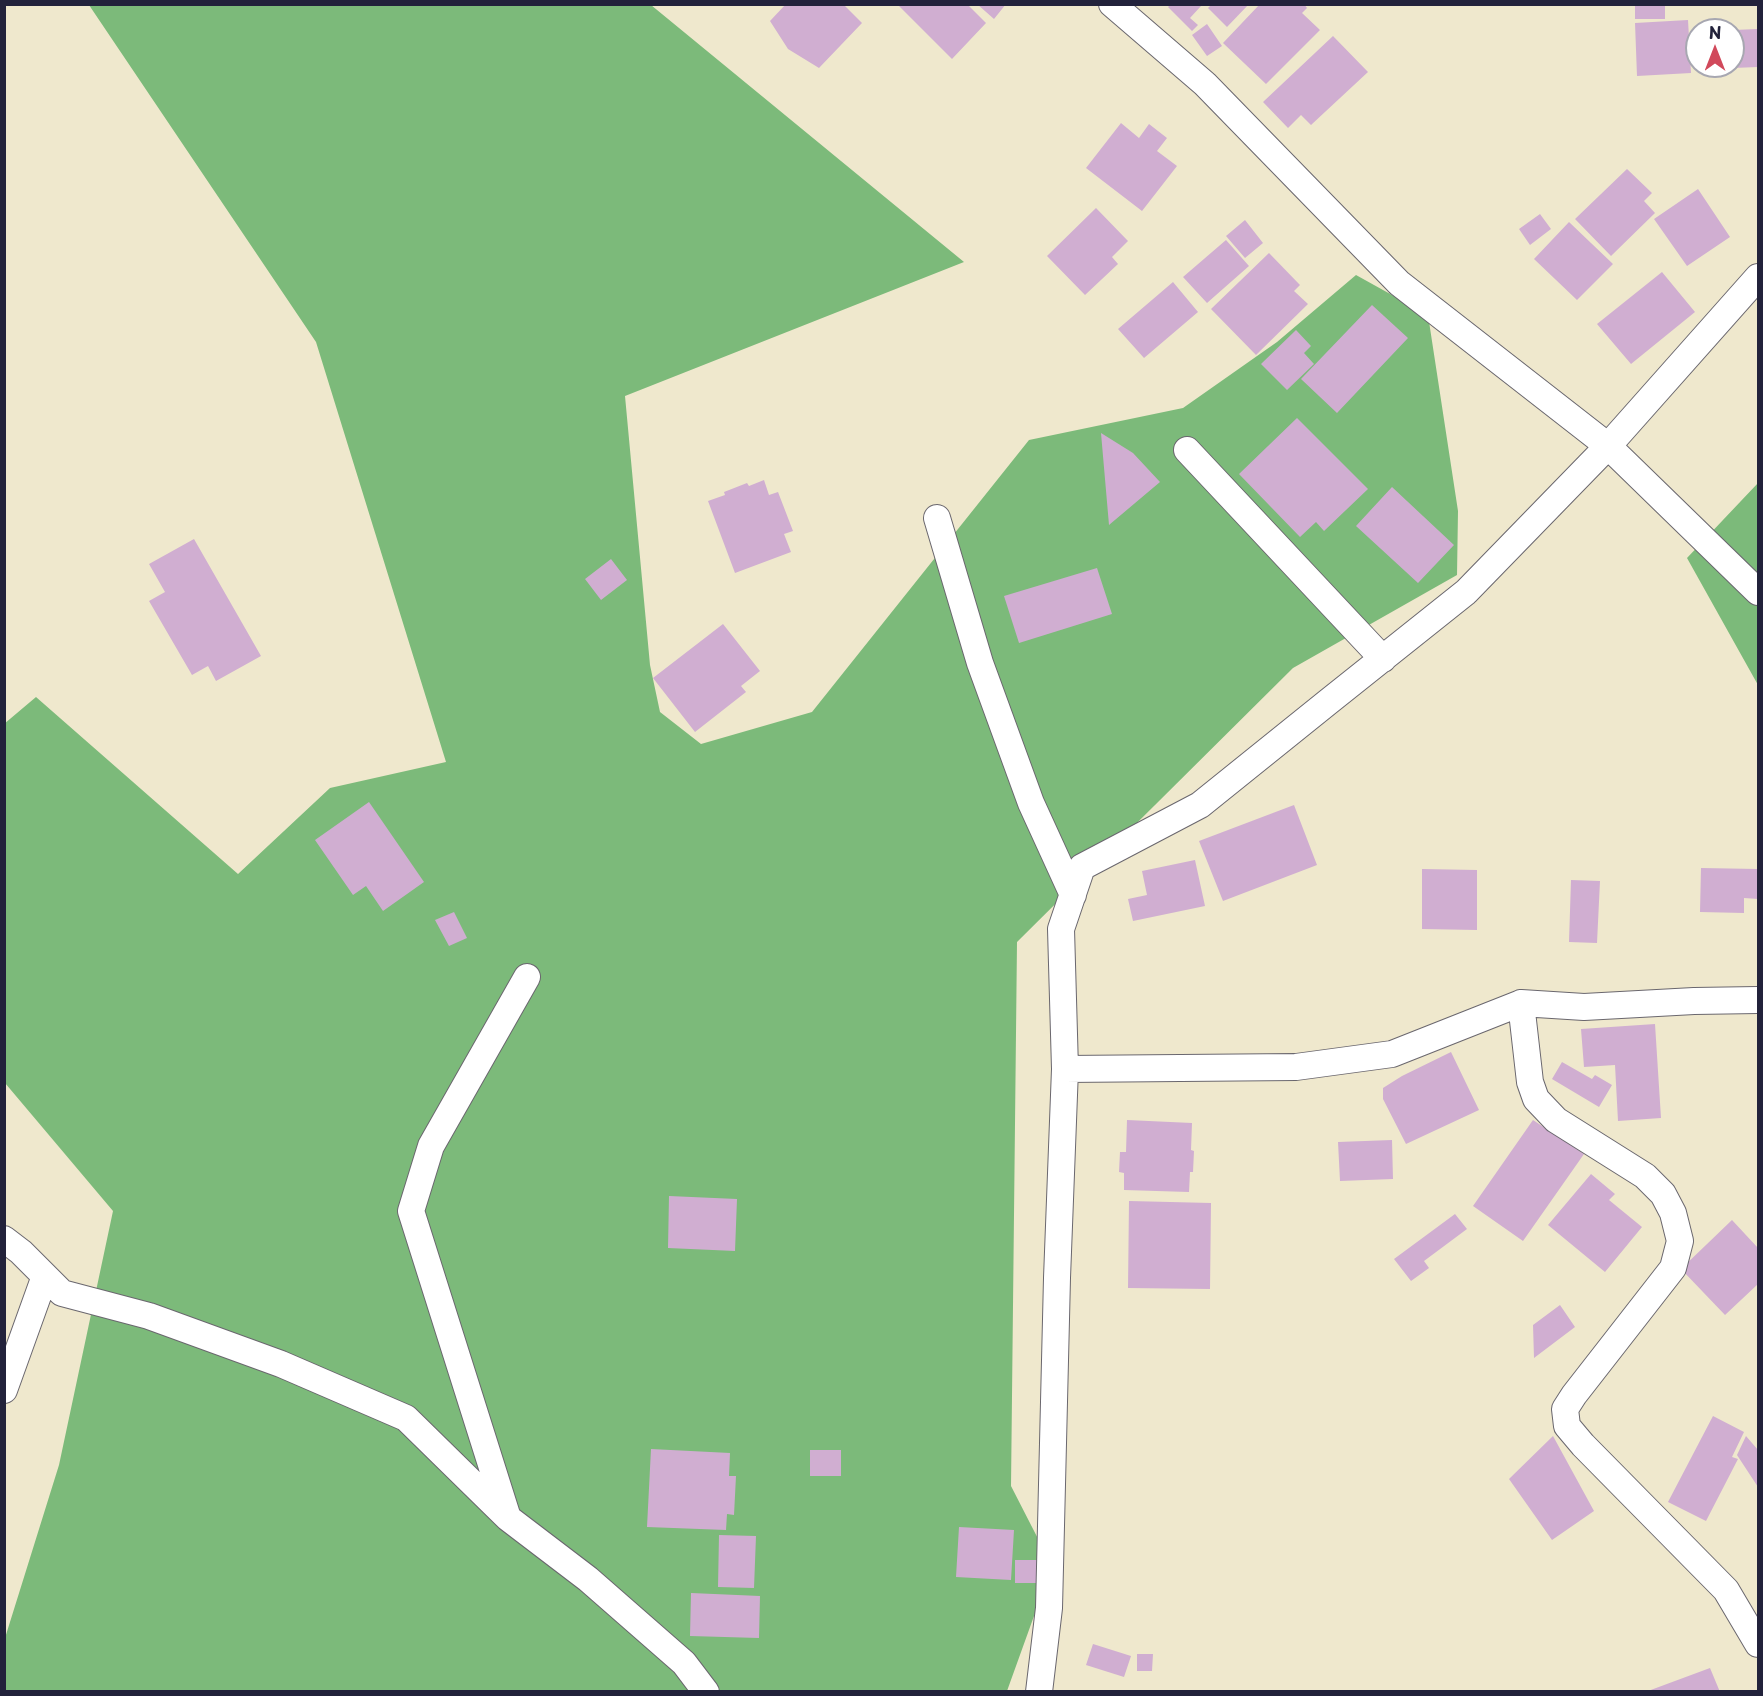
<!DOCTYPE html>
<style>
body{margin:0}
#map{position:relative;width:1763px;height:1696px;overflow:hidden;background:#efe8cd;font-family:"Playpen Sans",sans-serif}
canvas{display:block}
.frame{position:absolute;inset:0;border:6px solid #22223b;pointer-events:none}
.north{position:absolute;left:1685px;top:18px;width:60px;height:60px;box-sizing:border-box;background:#fff;border:2px solid #a7a7b1;border-radius:50%;rotate:0deg;font-size:16px;font-weight:700;line-height:24px;text-align:center;color:#22223b}
.north::after{content:'';display:block;margin:auto;width:21px;height:27px;background:#d1495b;clip-path:polygon(50% 0,100% 100%,50% 72%,0 100%)}
</style>
<div id="map">
<canvas width="1763" height="1696"></canvas>
<div class="frame"></div>
<div class="north">N</div>
</div>
<script>
const ctx = document.querySelector('canvas').getContext('2d');
ctx.lineJoin = 'round';
function fill(path, color) { ctx.fillStyle = color; ctx.fill(path, 'evenodd'); }
const shape = rows => new Path2D(rows.map(r => 'M' + r).join(''));
function strokePath(path, color, width, dash) { ctx.strokeStyle = color; ctx.lineWidth = width; ctx.lineCap = dash ? 'butt' : 'round'; ctx.setLineDash(dash || []); ctx.stroke(path); }
fill(shape([
 [89,5,651,5,964,262,625,396,650,665,660,712,701,744,812,712,1029,440,1183,408,1277,342,1356,275,1428,315,1458,511,1457,575,1293,668,1017,942,1011,1486,1052,1566,1007,1691,5,1691,5,1638,59,1465,113,1211,5,1083,4,724,36,697,238,874,330,788,446,762,316,342],
 [1758,483,1758,685,1687,558]
]), '#7cba7a');
fill(shape([
 [786,4,843,4,862,23,819,68,788,49,770,21],
 [897,4,967,4,986,23,952,59],
 [977,4,1006,4,994,19],
 [1171,4,1199,4,1201,6,1190,18,1198,25,1192,31,1168,7],
 [1212,4,1249,4,1227,27,1208,8],
 [1260,4,1304,4,1307,8,1302,13,1320,30,1266,84,1223,43],
 [1635,4,1665,4,1665,19,1635,19],
 [1688,20,1691,73,1637,76,1635,23],
 [1207,24,1222,46,1207,56,1192,35],
 [1758,29,1758,67,1733,68,1733,30],
 [1333,36,1368,72,1311,125,1301,115,1288,128,1263,102],
 [1121,123,1139,138,1149,124,1167,138,1157,151,1177,166,1142,211,1086,168],
 [1627,169,1652,193,1644,201,1655,213,1611,256,1575,219],
 [1698,189,1730,237,1687,266,1654,219],
 [1096,208,1128,241,1112,257,1118,264,1085,295,1047,256],
 [1540,214,1551,229,1530,245,1519,229],
 [1245,220,1263,243,1245,258,1226,236],
 [1569,222,1613,264,1577,300,1534,259],
 [1226,240,1249,266,1207,303,1183,277],
 [1269,253,1300,285,1294,291,1308,304,1256,355,1211,309],
 [1662,272,1695,312,1631,364,1597,324],
 [1173,282,1198,312,1144,358,1118,329],
 [1372,305,1408,338,1337,413,1301,379],
 [1296,330,1311,346,1304,353,1314,364,1287,390,1261,364],
 [1297,418,1368,489,1324,531,1316,522,1300,537,1239,474],
 [1101,433,1133,453,1160,482,1109,525],
 [764,480,769,495,778,492,793,531,784,534,791,552,735,573,708,501,725,495,724,492,747,483,749,486],
 [1392,487,1454,545,1418,583,1356,526],
 [194,539,261,656,216,681,208,666,192,675,149,601,165,592,149,564],
 [611,559,627,580,601,600,585,579],
 [1097,568,1112,614,1019,643,1004,596],
 [723,624,760,671,741,686,746,692,695,732,653,678],
 [369,802,424,882,383,911,366,886,353,895,315,840],
 [1294,805,1317,865,1223,901,1199,841],
 [1195,860,1205,906,1133,921,1128,899,1147,895,1142,871],
 [1701,868,1758,869,1758,899,1744,898,1744,913,1700,912],
 [1422,869,1477,870,1477,930,1422,929],
 [1571,880,1600,881,1597,943,1569,942],
 [454,912,467,938,449,946,435,920],
 [1655,1024,1661,1118,1618,1121,1615,1065,1584,1067,1581,1029],
 [1451,1052,1479,1110,1406,1144,1383,1099,1383,1088,1402,1076],
 [1562,1062,1592,1079,1595,1075,1612,1085,1599,1107,1552,1079],
 [1127,1120,1192,1123,1191,1150,1194,1151,1193,1172,1190,1172,1189,1192,1124,1190,1124,1173,1119,1172,1120,1152,1126,1152],
 [1533,1120,1584,1154,1523,1241,1473,1206],
 [1392,1140,1393,1179,1340,1181,1338,1142],
 [1591,1174,1615,1194,1609,1200,1642,1227,1605,1272,1548,1225],
 [669,1196,737,1199,735,1251,668,1248],
 [1129,1201,1211,1203,1210,1289,1128,1288],
 [1455,1214,1467,1229,1424,1261,1429,1268,1411,1281,1394,1259],
 [1732,1220,1758,1248,1758,1284,1725,1315,1681,1269],
 [1560,1305,1575,1327,1534,1358,1533,1325],
 [1713,1416,1744,1432,1732,1457,1738,1459,1706,1521,1668,1502],
 [1553,1436,1594,1511,1552,1540,1509,1479],
 [1746,1436,1758,1450,1758,1487,1737,1455],
 [651,1449,730,1453,729,1476,736,1476,734,1515,727,1514,726,1530,647,1527],
 [810,1450,841,1450,841,1476,810,1476],
 [959,1527,1014,1530,1011,1580,956,1577],
 [719,1535,756,1536,754,1588,718,1587],
 [1015,1560,1037,1560,1037,1583,1015,1583],
 [691,1593,760,1596,759,1638,690,1636],
 [1093,1644,1131,1656,1124,1677,1086,1665],
 [1137,1654,1153,1654,1152,1671,1137,1671],
 [1710,1668,1720,1692,1648,1692,1648,1691]
]), '#d0aed1');
const street = shape([
 [1758,277,1608,446,1758,592],
 [1187,450,1383,659],
 [937,518,980,663,1031,803,1073,895],
 [1521,1003,1530,1082,1536,1099,1556,1120,1645,1176,1663,1194,1673,1213,1680,1241,1673,1268,1574,1395,1565,1409,1567,1426,1583,1445,1726,1590,1758,1644],
 [1065,1069,1296,1067,1392,1054,1521,1003,1584,1007,1694,1001,1758,1000],
 [4,1239,21,1252,62,1293,149,1316,281,1364,406,1418,508,1518,588,1579,684,1663,706,1692],
 [4,1390,45,1276],
 [507,1515,411,1211,431,1146,527,977],
 [1039,1692,1049,1608,1057,1278,1065,1069,1061,929,1082,867,1200,805,1328,702,1466,592,1608,446,1399,283,1205,84,1112,4]
]);
strokePath(street, '#6a676e', 28);
strokePath(street, '#fff', 26);
</script>
